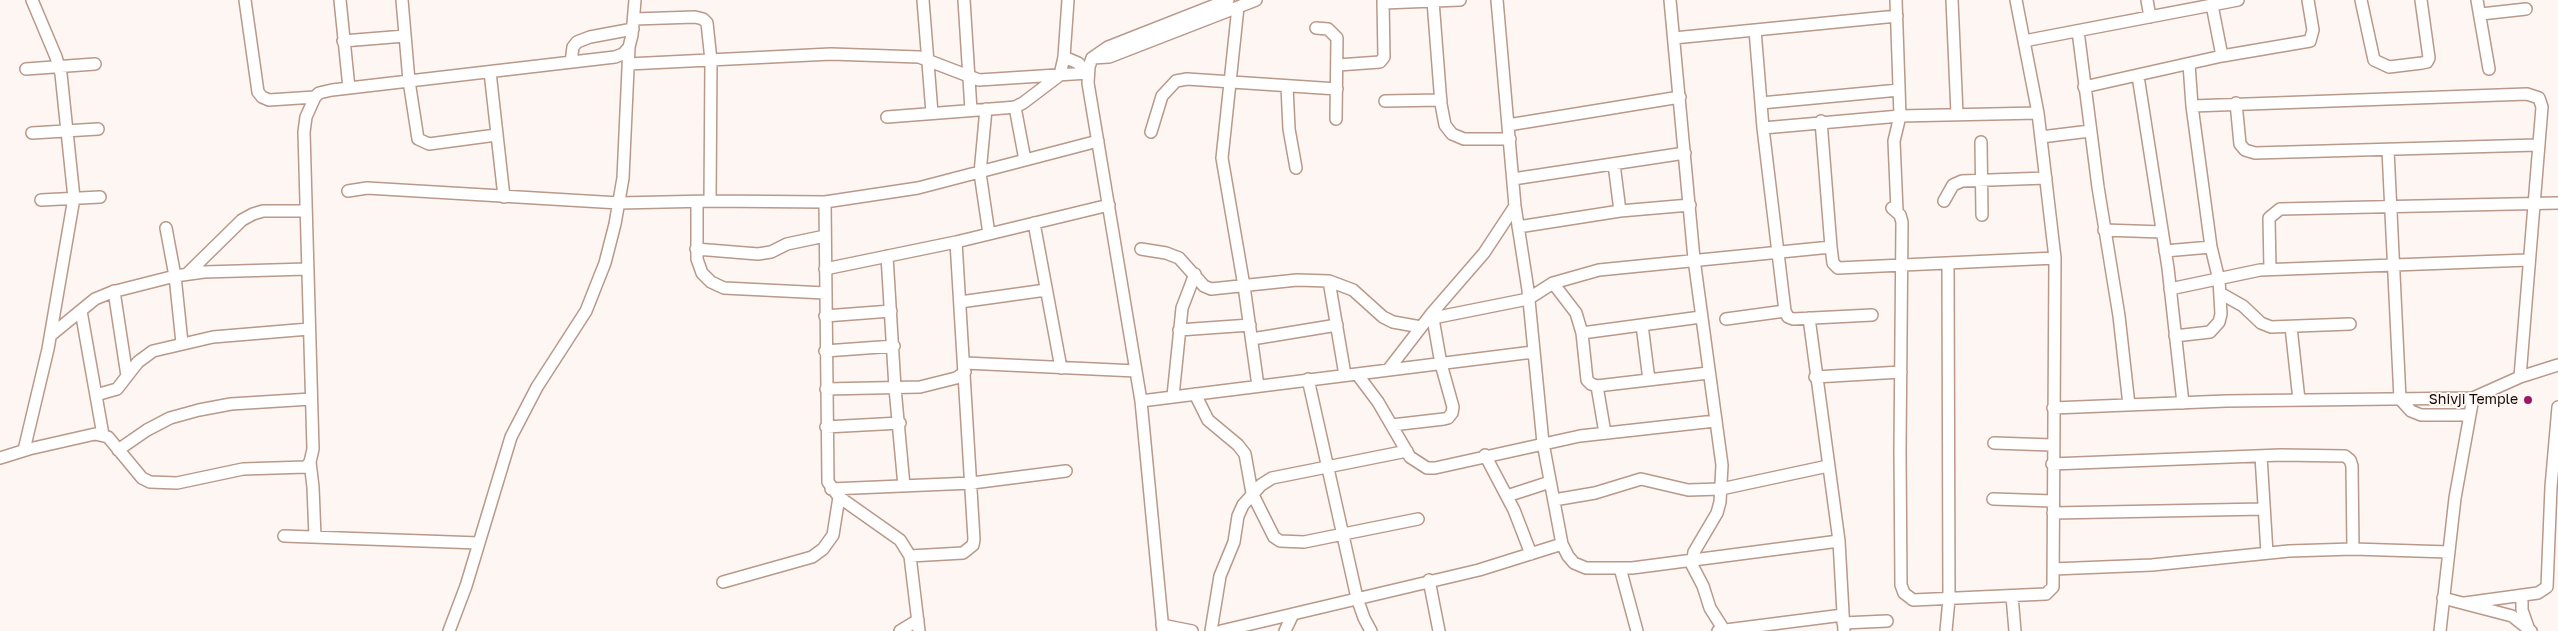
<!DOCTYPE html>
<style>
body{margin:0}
canvas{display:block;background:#fdf6f3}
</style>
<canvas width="2558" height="631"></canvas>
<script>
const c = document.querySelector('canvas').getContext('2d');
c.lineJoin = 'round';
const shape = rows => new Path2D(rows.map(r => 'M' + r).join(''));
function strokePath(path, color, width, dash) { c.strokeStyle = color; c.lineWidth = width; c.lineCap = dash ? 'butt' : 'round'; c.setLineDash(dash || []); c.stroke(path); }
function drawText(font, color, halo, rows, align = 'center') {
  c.font = font + ' "Golos Text",sans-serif'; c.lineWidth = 4; c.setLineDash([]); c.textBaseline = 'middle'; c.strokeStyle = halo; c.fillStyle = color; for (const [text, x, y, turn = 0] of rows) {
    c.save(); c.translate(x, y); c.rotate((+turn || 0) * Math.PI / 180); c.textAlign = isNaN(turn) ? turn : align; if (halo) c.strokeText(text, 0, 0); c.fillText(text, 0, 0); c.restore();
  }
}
const minor = shape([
 [245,0,258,92,262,97,269,100,315,97],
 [340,0,349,88],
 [402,0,409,81,418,139,429,144,496,135],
 [923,0,932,113],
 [964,0,971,110],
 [1497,0,1515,206,1528,290,1543,443,1562,544,1568,556,1574,563,1586,568,1632,568,1839,541],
 [1670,0,1694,259,1722,465,1720,502,1717,513,1694,552,1692,565,1703,586,1710,608,1724,630],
 [1896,0,1900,116,1894,141,1897,211],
 [1952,0,1957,114],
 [2147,0,2150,17],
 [2361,0,2374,60,2389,67,2422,63,2427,62,2429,58,2421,0],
 [2477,0,2489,69],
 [1433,1,1441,104,1445,125,1452,134,1464,139,1510,139],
 [1383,3,1460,0],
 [2212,5,2222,56],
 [1238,7,1222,158,1244,286,1258,386],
 [2481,14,2526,9],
 [634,19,695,17,703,19,707,23,711,60,710,201],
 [1316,28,1328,29,1337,38,1336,119],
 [1755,30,1763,128,1785,311,1788,317,1793,319,1872,315],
 [2078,31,2098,187,2119,316,2129,405],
 [1674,38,1897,16],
 [343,41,405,36],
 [2024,41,2238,0],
 [1064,57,1078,63,1088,73],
 [1092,58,1109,57,1256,0],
 [571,62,573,47,577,42,590,37,633,29],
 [628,64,831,54,919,57,979,80,1088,73],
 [1338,65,1380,62,1384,57,1383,0],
 [26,69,95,64],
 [490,72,504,197],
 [2138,76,2168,268,2183,403],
 [1287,86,1289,129,1296,168],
 [2084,87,2222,56,2310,41,2313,30,2308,0],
 [1385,101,1441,100],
 [1761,103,1899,90],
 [2236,103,2240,144,2245,150,2255,153,2537,145],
 [2192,106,2527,94,2539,98,2542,107,2520,377],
 [1015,107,1025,160],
 [986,109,980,173,989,234],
 [887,117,1004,108,1015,107,1023,103,1060,75,1064,57,1068,0],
 [1821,121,1831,247,1833,263,1838,268,2055,258],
 [1508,125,1680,97],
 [1763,128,1900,116,2038,113],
 [1151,132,1162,96,1176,81,1187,79,1337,89],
 [32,133,98,129],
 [2041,137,2090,131],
 [1981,142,1982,215],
 [2388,150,2400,399,2411,411,2421,415,2468,415],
 [1614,164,1620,211],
 [1513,179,1685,153],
 [348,191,367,188,619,203,710,201,825,202,918,188,1098,141],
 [41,200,100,197],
 [1944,201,1953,185,1962,181,2046,178],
 [697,202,697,259,702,273,711,282,724,288,825,293],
 [825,202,828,482,839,497,900,540,910,556,919,631],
 [1892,208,1900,215,1902,222,1900,450,1901,585,1904,593,1913,600,2046,594,2053,587,2055,258,2038,113,2016,0],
 [1034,223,1061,368],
 [1518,227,1620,211,1690,205],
 [166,228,175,276,182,343],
 [2104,230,2162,232],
 [696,249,758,254,771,252,787,244,825,236],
 [1141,249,1166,253,1179,258,1204,286,1211,289,1297,280,1329,281,1353,290,1383,317,1393,322,1421,327],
 [2165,251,2211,247],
 [887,256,895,388,904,486],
 [825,269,956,242,1109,205],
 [2270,269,2269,218,2280,209,2558,203],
 [187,274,242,220,253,214,263,211,306,211],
 [1329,281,1345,375],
 [1553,283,1576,313,1582,333,1587,380,1591,384,1597,386,1708,373],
 [2170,289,2260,270,2528,260],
 [114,291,127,376],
 [2220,293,2243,306,2261,323,2271,327,2350,324],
 [960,302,1046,290],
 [81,311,103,435],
 [825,316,891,311],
 [1433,318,1528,299,1553,283,1599,270,1831,247],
 [1809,318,1839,541,1844,631],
 [1726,319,1785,311],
 [1642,325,1649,380],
 [2291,327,2299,400],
 [1179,330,1250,325],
 [1582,333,1701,317],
 [51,335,95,299,112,292,175,276,204,272,307,269],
 [2175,336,2210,332,2219,322,2221,314,2219,280,2211,247,2192,106,2189,64],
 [1252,339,1337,325],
 [825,351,894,346],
 [965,363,1136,371],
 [1388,370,1432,313,1484,253,1515,206],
 [1357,374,1378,402,1410,457,1427,468,1435,468,1580,436,1715,421],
 [1815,377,1901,372],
 [1308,379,1357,598,1364,618,1371,631],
 [1597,386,1605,433],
 [826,389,920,387,956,378,965,372],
 [1195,394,1208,420,1238,445,1245,454,1252,493,1274,537,1280,541,1304,542,1418,519],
 [96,395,117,389,138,362,153,351,213,337,309,329],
 [1173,396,1182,308,1195,274],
 [1141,401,1533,352],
 [2053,408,2226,401,2473,398],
 [1392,425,1444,419,1448,418,1452,413,1453,407,1441,364,1432,313],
 [826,427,900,423],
 [1994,443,2052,445],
 [24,450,48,349,74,198,61,74,56,57,32,0],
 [118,450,147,430,170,418,199,410,231,404,311,399],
 [1485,455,1514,510,1531,554],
 [2261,456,2267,553],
 [0,458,29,449,95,434,108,437,142,478,150,482,177,483,243,469,306,467,310,462,313,449,304,132,306,117,315,97,319,93,332,90,615,57,623,54,629,47,632,35,635,0],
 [310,462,313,487,315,537],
 [2052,464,2281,455,2345,456,2350,460,2352,466,2353,549],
 [831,489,972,483,1066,471],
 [1507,496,1550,482],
 [1993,499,2053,501],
 [1554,500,1595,493,1641,479,1688,490,1721,489,1828,466],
 [2053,513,2264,509],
 [284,536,479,543],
 [910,556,963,553,973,545,974,539,956,242],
 [1620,568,1637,631],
 [2053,569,2152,565,2289,551,2353,549,2449,552],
 [1429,580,1439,631],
 [723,582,812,557,823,549,833,535,839,497],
 [2522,595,2522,610,2528,627],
 [2012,596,2015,631],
 [2443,598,2512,616,2531,631],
 [2465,603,2538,593,2547,587,2551,487,2558,407],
 [1843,623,1887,621],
 [1162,625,1192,631],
 [449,631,466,586,511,437,537,387,586,311,605,263,615,224,623,178,629,47],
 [900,631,918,620],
 [1163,631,1141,401,1088,83,1089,67,1092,58,1108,47,1228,0],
 [1211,631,1220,576,1234,542,1238,516,1243,505,1261,485,1272,478,1407,451],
 [1221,631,1479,570,1562,544],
 [1285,631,1293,614],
 [1718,631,1843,615],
 [1946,631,1949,599,1948,264],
 [2440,631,2455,498,2473,398,2520,377,2558,365]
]);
strokePath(minor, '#b8998a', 14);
strokePath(minor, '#fff', 11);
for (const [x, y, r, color] of [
 [2528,400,5,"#9d1768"]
]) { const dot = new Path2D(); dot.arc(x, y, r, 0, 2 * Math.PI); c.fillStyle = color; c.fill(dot); strokePath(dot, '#fdf6f3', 2); }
drawText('14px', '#140905', '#fdf6f3', [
 ["Shivji Temple",2518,400]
], 'right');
</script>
